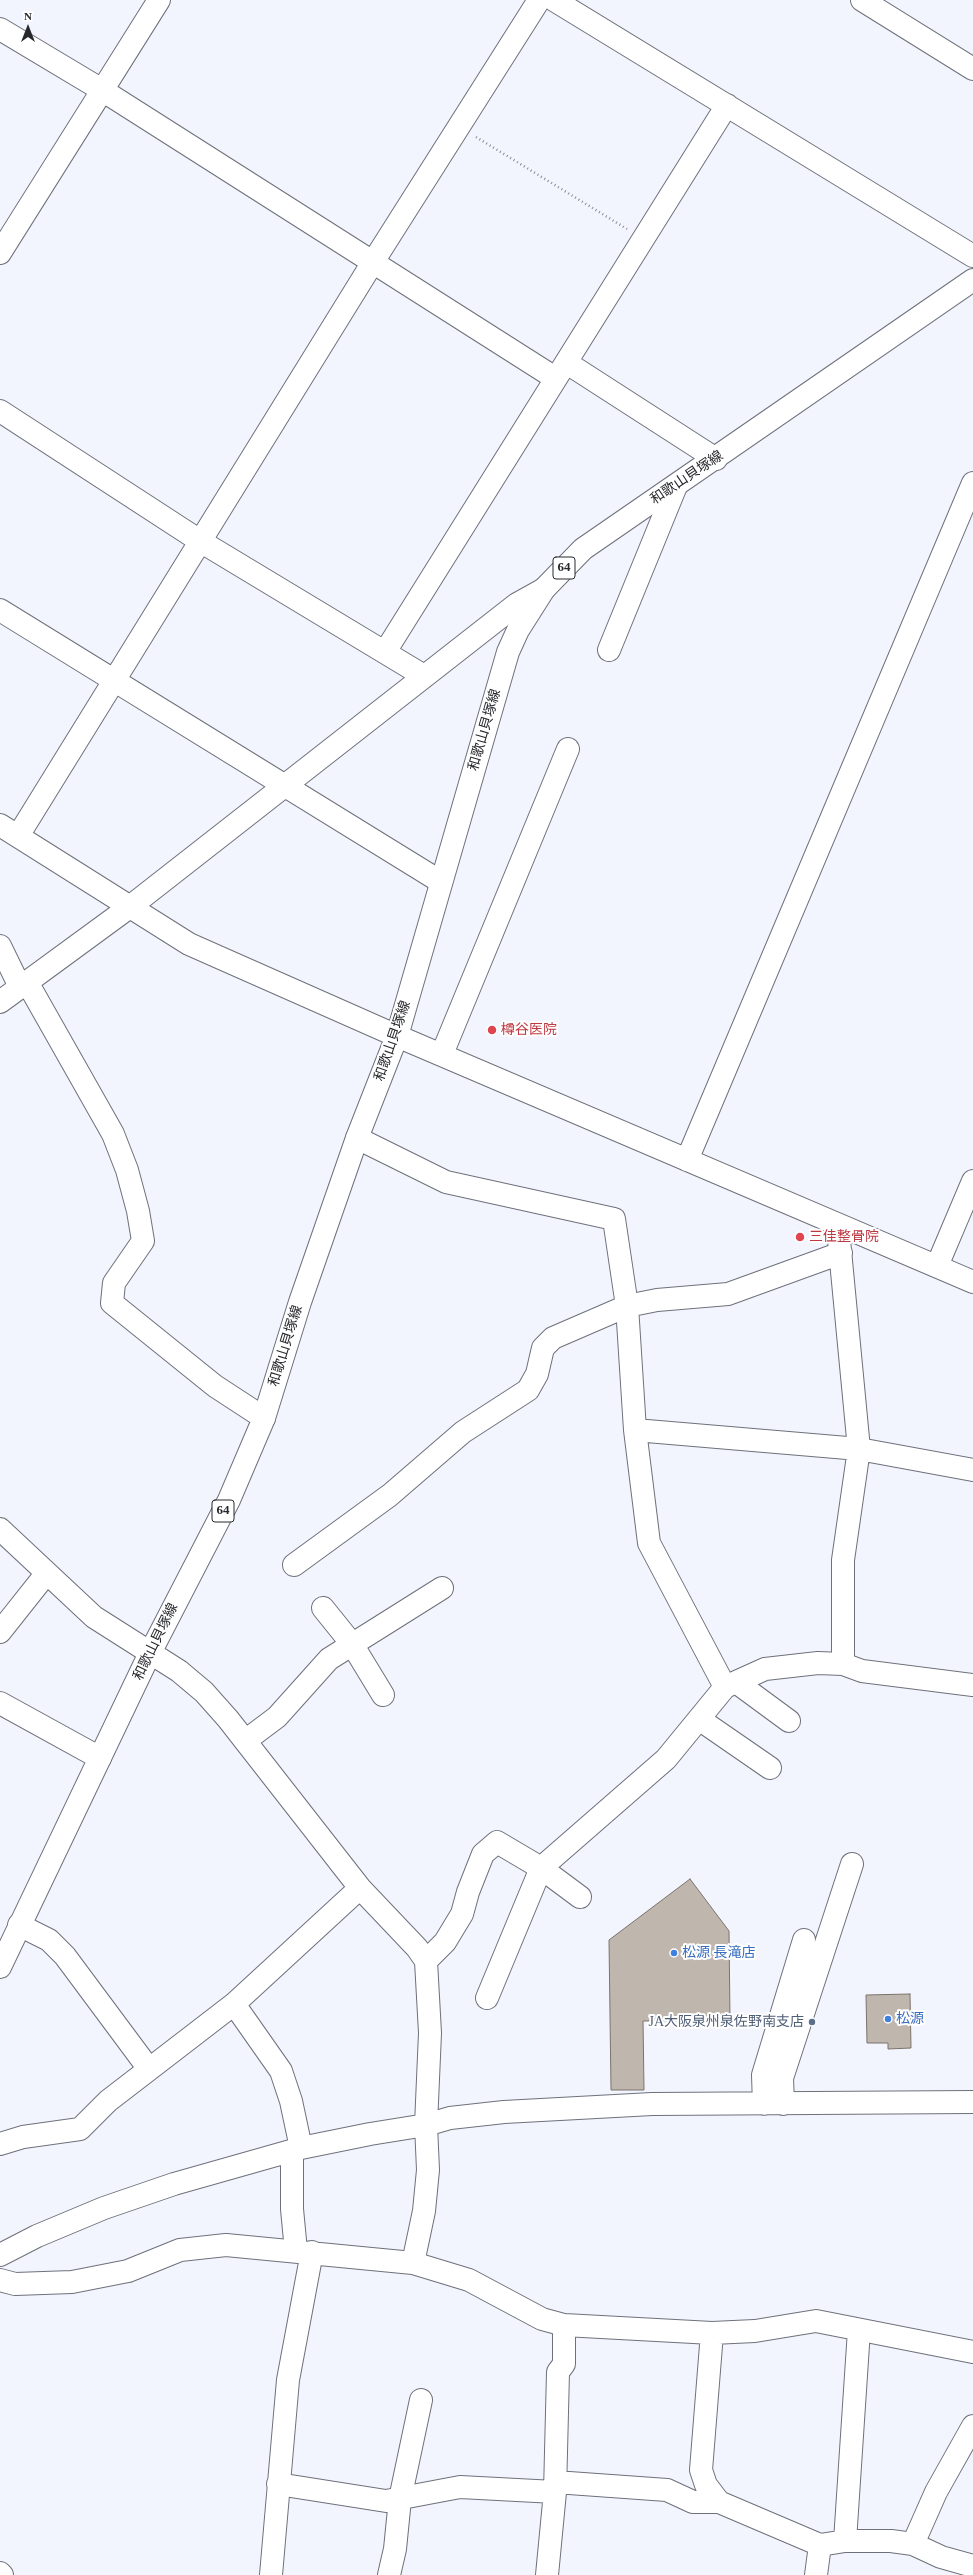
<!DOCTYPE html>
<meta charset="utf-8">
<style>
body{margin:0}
#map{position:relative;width:973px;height:2575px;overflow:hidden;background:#f2f5fe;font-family:"Times New Roman",serif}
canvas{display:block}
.north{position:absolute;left:8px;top:8px;width:40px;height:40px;-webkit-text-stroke:3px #fff;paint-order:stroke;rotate:0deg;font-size:11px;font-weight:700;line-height:16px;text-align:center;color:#27282c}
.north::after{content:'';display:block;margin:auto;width:14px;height:18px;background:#27282c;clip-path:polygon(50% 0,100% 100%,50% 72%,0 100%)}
</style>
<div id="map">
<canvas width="973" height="2575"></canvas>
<div class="north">N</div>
</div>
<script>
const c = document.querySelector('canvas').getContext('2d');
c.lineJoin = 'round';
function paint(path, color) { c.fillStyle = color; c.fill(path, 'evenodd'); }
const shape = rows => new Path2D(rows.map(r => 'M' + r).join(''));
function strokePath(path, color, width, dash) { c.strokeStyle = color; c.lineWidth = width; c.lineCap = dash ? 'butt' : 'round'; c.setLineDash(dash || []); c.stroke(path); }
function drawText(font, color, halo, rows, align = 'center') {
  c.font = font + ' "Times New Roman","Noto Sans JP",serif'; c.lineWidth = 4; c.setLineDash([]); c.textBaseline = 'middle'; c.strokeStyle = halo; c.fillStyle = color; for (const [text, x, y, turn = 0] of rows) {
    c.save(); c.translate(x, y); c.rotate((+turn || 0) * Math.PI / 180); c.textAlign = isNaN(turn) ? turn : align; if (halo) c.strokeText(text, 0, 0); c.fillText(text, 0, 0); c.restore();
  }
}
const building = shape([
 [690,1879,729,1931,730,2020,643,2021,644,2090,611,2090,609,1940,690,1879],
 [910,1994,911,2048,888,2049,888,2043,867,2043,866,1995,910,1994]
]);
paint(building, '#bfb6ad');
strokePath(building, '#7b726b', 1);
const minor = shape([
 [554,0,973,256],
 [862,0,973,69],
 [0,29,102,90,555,378],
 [0,253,159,0],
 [567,363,716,459],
 [0,411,200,541,424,676],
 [0,610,441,882],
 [609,650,676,486],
 [385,652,727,105],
 [0,825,189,944,397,1036,973,1282],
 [18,836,373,262,539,0],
 [0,946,20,987],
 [27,982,113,1134,127,1170,138,1211,143,1241,114,1283,112,1303,215,1386,264,1418],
 [0,1002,131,906,517,604,544,589],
 [442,1054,568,749],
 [357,1138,446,1182,614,1219,627,1306,635,1430,649,1543,725,1687],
 [687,1160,973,483],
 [839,1240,859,1449,843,1560,843,1664],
 [937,1266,973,1181],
 [635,1430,859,1449,973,1470],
 [0,1529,94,1617,179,1671,204,1692,228,1719,360,1888,417,1948,426,1961,430,2033,426,2125,428,2170,424,2211,413,2263],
 [294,1565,390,1495,463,1432,528,1390,537,1374,543,1348,553,1338,627,1306,657,1300,728,1294,841,1253],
 [323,1608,352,1644,383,1695],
 [0,1632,46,1574],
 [736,1682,789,1721],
 [0,1703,100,1758],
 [699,1719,770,1768],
 [245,1741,277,1717,329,1659,442,1588],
 [19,1925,49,1940,65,1956,149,2069],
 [426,1961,445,1942,462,1914,468,1892,483,1854,497,1842,541,1868,666,1759,725,1687,765,1669,818,1663,843,1664,862,1671,973,1685],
 [487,1998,541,1868,580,1897],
 [234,2004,281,2071,291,2101,301,2148],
 [764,2104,763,2075,804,1940],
 [783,2104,782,2078,852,1864],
 [0,2144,23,2137,80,2129,108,2101,234,2004,360,1888],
 [292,2151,292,2209,296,2251],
 [0,2255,37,2236,104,2208,174,2184,301,2148,370,2134,426,2125,450,2118,504,2112,652,2104,973,2102],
 [0,2280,15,2284,72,2282,128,2271,180,2250,226,2245,413,2263,469,2280,542,2319,564,2325,712,2333,755,2331,816,2321,973,2352],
 [712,2333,701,2470,706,2485,719,2502,820,2545],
 [555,2482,667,2490,693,2502,719,2502],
 [278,2484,386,2501,460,2487,555,2492],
 [845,2541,859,2330],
 [913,2544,941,2557,973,2566],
 [271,2575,288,2380,312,2252],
 [389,2575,395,2549,400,2499,421,2400],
 [547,2575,555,2492,558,2372,564,2364,564,2325],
 [816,2575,820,2545,845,2541,891,2541,913,2544,936,2492,973,2426]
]);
const major = shape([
 [0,1967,150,1653,229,1500,264,1418,300,1302,357,1138,397,1036,508,652,518,630,544,589,583,549,973,280],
 [0,2573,2,2575]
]);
strokePath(minor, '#6e717b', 24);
strokePath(major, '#6e717b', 24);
strokePath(shape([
 [476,137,627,229]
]), '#8a8c93', 2.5, [1, 3]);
strokePath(minor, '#fff', 22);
strokePath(major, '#fff', 22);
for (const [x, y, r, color] of [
 [492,1030,5,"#e0444e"],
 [800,1237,5,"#e0444e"],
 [674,1953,4,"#3f7fe0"],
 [888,2019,4,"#3f7fe0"],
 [812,2022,4,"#5c6f8a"]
]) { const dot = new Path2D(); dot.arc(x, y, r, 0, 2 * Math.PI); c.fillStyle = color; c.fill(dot); strokePath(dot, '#fff', 1.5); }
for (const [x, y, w] of [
 [564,568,22],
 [223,1511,22]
]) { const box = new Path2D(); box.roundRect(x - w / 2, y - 11, w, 22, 3); c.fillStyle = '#fff'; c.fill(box); strokePath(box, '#27282c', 1); }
drawText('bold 13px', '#27282c', null, [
 ["64",564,568],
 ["64",223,1511]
]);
drawText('14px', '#27282c', '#fff', [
 ["和歌山貝塚線",687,478,-34],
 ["和歌山貝塚線",485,730,-74],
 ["和歌山貝塚線",393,1041,-71],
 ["和歌山貝塚線",286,1346,-73],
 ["和歌山貝塚線",156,1642,-64]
]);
drawText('14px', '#be3a42', '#fff', [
 ["樽谷医院",501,1030],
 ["三佳整骨院",809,1237]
], 'left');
drawText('14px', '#366cbe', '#fff', [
 ["松源 長滝店",682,1953],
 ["松源",896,2019]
], 'left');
drawText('14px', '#4e5e75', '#fff', [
 ["JA大阪泉州泉佐野南支店",804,2022]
], 'right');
</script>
